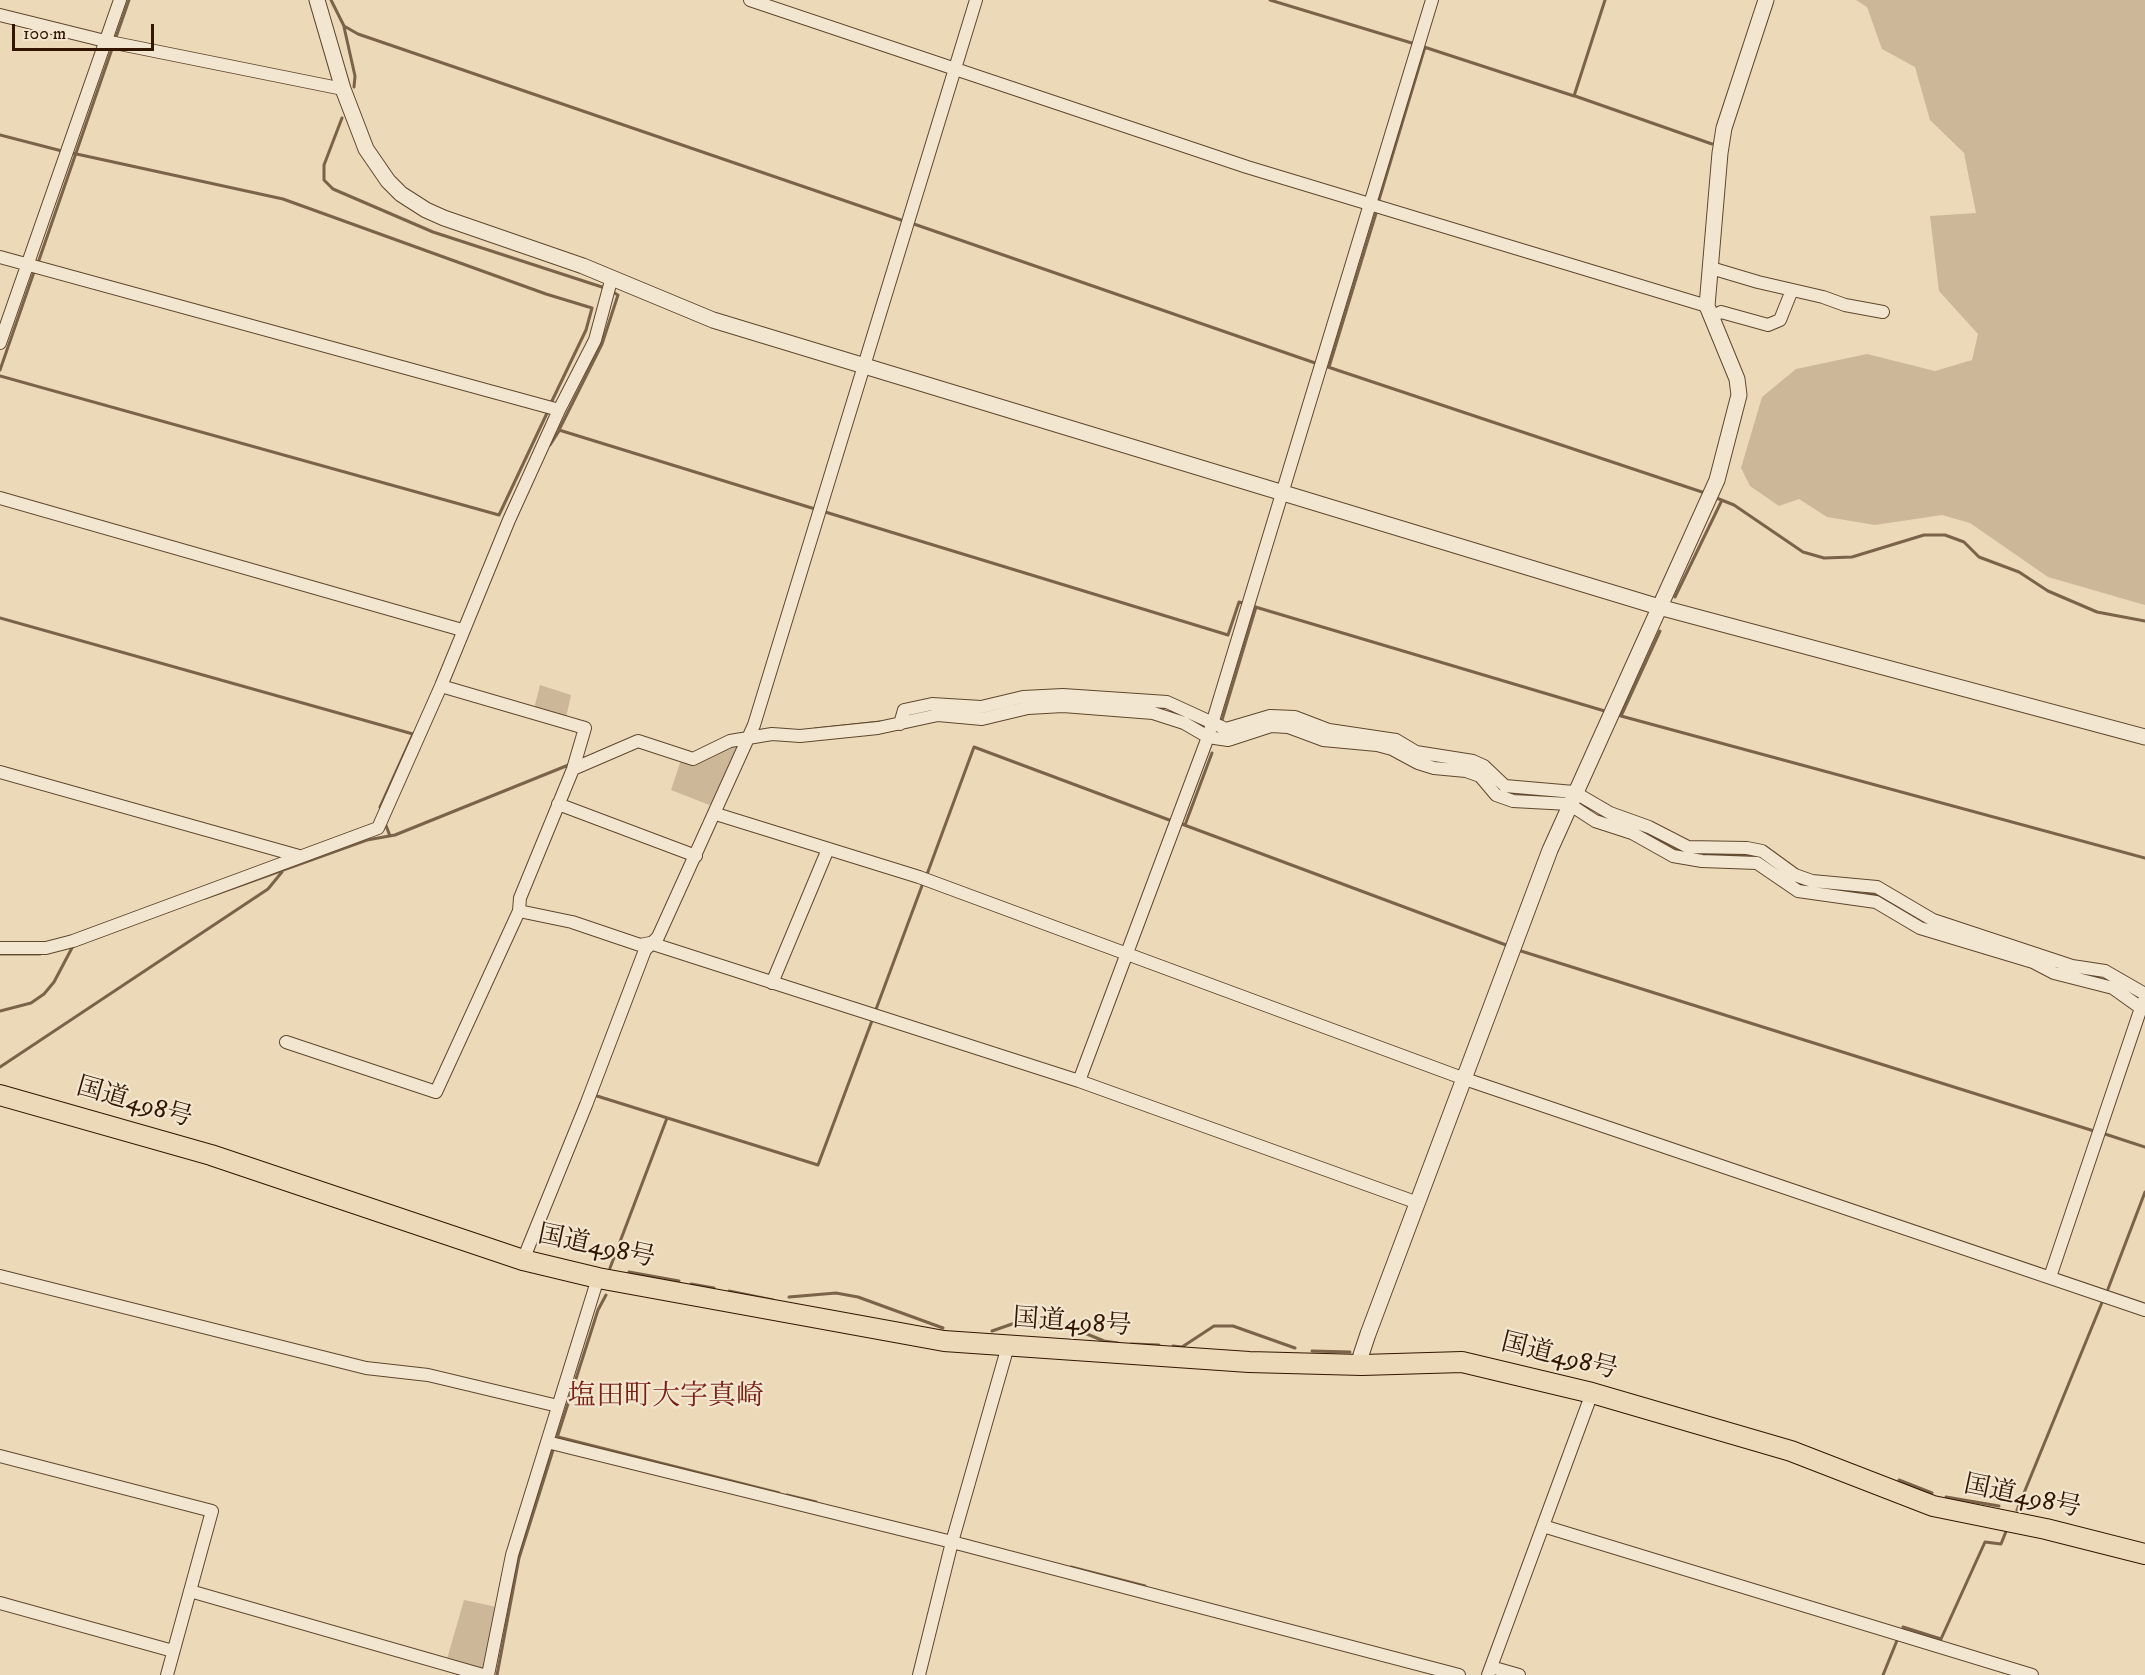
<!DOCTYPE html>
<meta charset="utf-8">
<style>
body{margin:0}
#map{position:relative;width:2145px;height:1675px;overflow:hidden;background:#ebd9b7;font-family:"IM FELL DW Pica",serif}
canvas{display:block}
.scale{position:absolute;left:12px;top:24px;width:142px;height:27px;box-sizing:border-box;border:3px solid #321600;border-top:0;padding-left:8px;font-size:18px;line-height:21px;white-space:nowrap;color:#321600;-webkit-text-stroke:4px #f2e6d0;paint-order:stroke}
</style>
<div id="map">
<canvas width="2145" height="1675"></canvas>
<div class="scale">100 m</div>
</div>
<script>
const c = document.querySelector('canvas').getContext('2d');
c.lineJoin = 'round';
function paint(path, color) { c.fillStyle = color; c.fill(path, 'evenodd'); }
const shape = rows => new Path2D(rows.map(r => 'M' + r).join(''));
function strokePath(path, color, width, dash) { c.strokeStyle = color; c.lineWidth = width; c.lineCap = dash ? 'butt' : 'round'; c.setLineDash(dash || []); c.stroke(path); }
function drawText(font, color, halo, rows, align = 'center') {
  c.font = font + ' "IM FELL DW Pica","Noto Serif JP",serif'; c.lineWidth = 4.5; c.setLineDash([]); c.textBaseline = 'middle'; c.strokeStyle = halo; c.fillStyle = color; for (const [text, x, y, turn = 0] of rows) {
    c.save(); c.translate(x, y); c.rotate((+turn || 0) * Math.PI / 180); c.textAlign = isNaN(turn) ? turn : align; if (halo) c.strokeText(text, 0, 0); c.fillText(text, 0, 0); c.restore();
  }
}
paint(shape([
 [1856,0,2145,0,2145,605,2048,577,1970,523,1942,515,1875,525,1827,517,1799,499,1779,506,1750,486,1741,468,1762,397,1796,369,1867,354,1935,371,1972,360,1978,334,1939,291,1930,216,1976,213,1964,153,1930,120,1915,67,1882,49,1867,7],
 [540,685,571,695,566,718,534,709],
 [733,745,740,747,712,806,671,790,681,760],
 [464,1600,497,1607,484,1670,447,1659]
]), '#ccb898');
strokePath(shape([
 [331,0,344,26,358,34,904,221],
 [1270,0,1415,44],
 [344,27,355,76,354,87],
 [115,40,129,0],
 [1421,46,1574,96,1605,0],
 [1575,96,1712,144],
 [342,118,324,165,324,180,333,189,433,232,605,288],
 [0,135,62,151],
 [72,153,283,199,546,294,592,308,586,330,550,405],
 [1378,203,1425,47],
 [911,223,1318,364],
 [39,260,113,46],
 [611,291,618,295,602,344,559,430,815,509],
 [1325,366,1705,493],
 [1329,367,1377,210],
 [0,370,34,272],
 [0,376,499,515,548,411],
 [550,445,559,431],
 [1714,497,1734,505,1803,552,1824,558,1852,557,1924,535,1945,535,1964,542,1979,557,2019,572,2048,591,2097,612,2145,621],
 [822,511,1228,635,1239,602,1246,604],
 [1675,597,1722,500],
 [1252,606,1608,712],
 [0,618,413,734,380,807],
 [1617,715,1621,716,1660,631],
 [1621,716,2145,858],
 [1222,720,1256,607],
 [815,729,880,722],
 [1535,796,1549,796],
 [1604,817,1618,822],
 [385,823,390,836],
 [1179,823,1506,945],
 [1185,825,1212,753],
 [1638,829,1676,850,1686,852],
 [1695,854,1749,855,1763,858],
 [926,877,974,747,1172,821],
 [1794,882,1808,886],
 [1865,892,1885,898],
 [205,898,367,840,395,835,571,764],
 [1895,904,1920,921],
 [1521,951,2094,1131],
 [0,954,40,954],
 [0,1011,31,1003,44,994,54,982,73,946],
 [875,1012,923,883],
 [0,1067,268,889,282,872],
 [597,1096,818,1165,873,1018],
 [2105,1134,2145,1147],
 [610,1268,667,1118],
 [629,1272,679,1281],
 [691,1284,714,1288],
 [2108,1289,2145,1192],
 [729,1291,773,1300],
 [789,1297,836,1293,858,1297,943,1328],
 [992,1331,1015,1323,1037,1323],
 [1082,1332,1104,1341,1118,1343],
 [1131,1344,1159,1345],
 [1173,1346,1182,1347,1214,1326,1233,1326,1295,1348],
 [1312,1351,1350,1352],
 [558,1437,779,1493],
 [556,1441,598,1310,606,1295],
 [1899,1480,1932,1493],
 [787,1495,816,1502],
 [1946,1497,1999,1506],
 [2017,1510,2103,1300],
 [1071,1567,1145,1586],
 [1903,1627,1941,1639,1985,1542,2001,1544,2007,1529],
 [497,1675,519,1558,554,1447],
 [1883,1675,1898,1638]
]), '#7b6349', 3);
const minor = shape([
 [750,0,1247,167,1707,306],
 [0,15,105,41,343,89],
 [0,257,559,410],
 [1711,268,1758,282,1823,297,1845,305,1883,312],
 [1711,317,1721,312,1768,325,1780,320,1792,290],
 [0,343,120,0],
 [0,498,462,630],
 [900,724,904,710,932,704,981,707,1023,697,1063,695,1167,702,1226,729,1270,716,1295,717,1329,730,1396,740,1416,752,1473,761,1484,766,1505,786,1574,792,1610,813,1649,827,1688,847,1747,848,1762,851,1795,875,1812,881,1877,887,1933,920,2072,966,2105,971,2145,994],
 [573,769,638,741,693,759,730,741,772,734,800,736,878,728,938,715,982,719,1028,708,1063,706,1153,713,1184,723,1208,737,1228,740,1271,726,1288,727,1323,740,1377,745,1392,749,1418,763,1434,768,1466,771,1480,776,1496,795,1513,801,1569,804,1595,821,1632,833,1673,856,1702,861,1757,863,1798,891,1876,902,1920,928,2033,962,2054,973,2113,988,2141,1008],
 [0,772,299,856],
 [558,804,696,856],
 [716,814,919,877,1465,1079,2145,1310],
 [519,911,572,922,640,945,650,943,1079,1081,1418,1203],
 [0,948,46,948,73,941,378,828,441,686,509,520,559,410,595,340,612,277],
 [772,983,828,849],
 [286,1042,436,1092,519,911,520,898,573,769,585,728,441,686],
 [1079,1081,1208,737,1432,0],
 [523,1260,586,1105,645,950,658,937,754,725,976,0],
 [0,1276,366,1368,428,1375,558,1406],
 [2050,1277,2143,1002],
 [547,1442,952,1542,1459,1675],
 [0,1456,212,1511,167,1675],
 [1543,1526,2032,1675],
 [190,1591,483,1675],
 [0,1603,173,1651],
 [1491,1667,1519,1675],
 [488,1675,512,1555,598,1278],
 [919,1675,952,1542,1008,1346],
 [1488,1675,1592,1393]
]);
const tertiary = shape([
 [317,0,343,89,366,149,388,181,401,194,426,210,444,218,583,266,713,320,1659,607,2145,737],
 [1362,1365,1361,1355,1368,1334,1550,850,1717,480,1739,395,1737,379,1707,306,1720,153,1724,128,1766,0]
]);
const trunk = shape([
 [0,1095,211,1155,523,1260,598,1278,944,1341,1249,1362,1362,1365,1462,1362,1592,1393,1791,1451,1933,1506,2046,1529,2145,1554]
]);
strokePath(minor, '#60472e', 14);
strokePath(tertiary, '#60472e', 17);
strokePath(trunk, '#321600', 22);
strokePath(minor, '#f2e6d0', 12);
strokePath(tertiary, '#f2e6d0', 15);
strokePath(trunk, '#ebd9b7', 20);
drawText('26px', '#321600', '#f2e6d0', [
 ["国道498号",134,1104,16],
 ["国道498号",596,1248,12],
 ["国道498号",1072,1324,4],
 ["国道498号",1559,1358,14],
 ["国道498号",2022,1498,12]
]);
drawText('28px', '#7a1f14', '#f2e6d0', [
 ["塩田町大字真崎",666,1398]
]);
</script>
